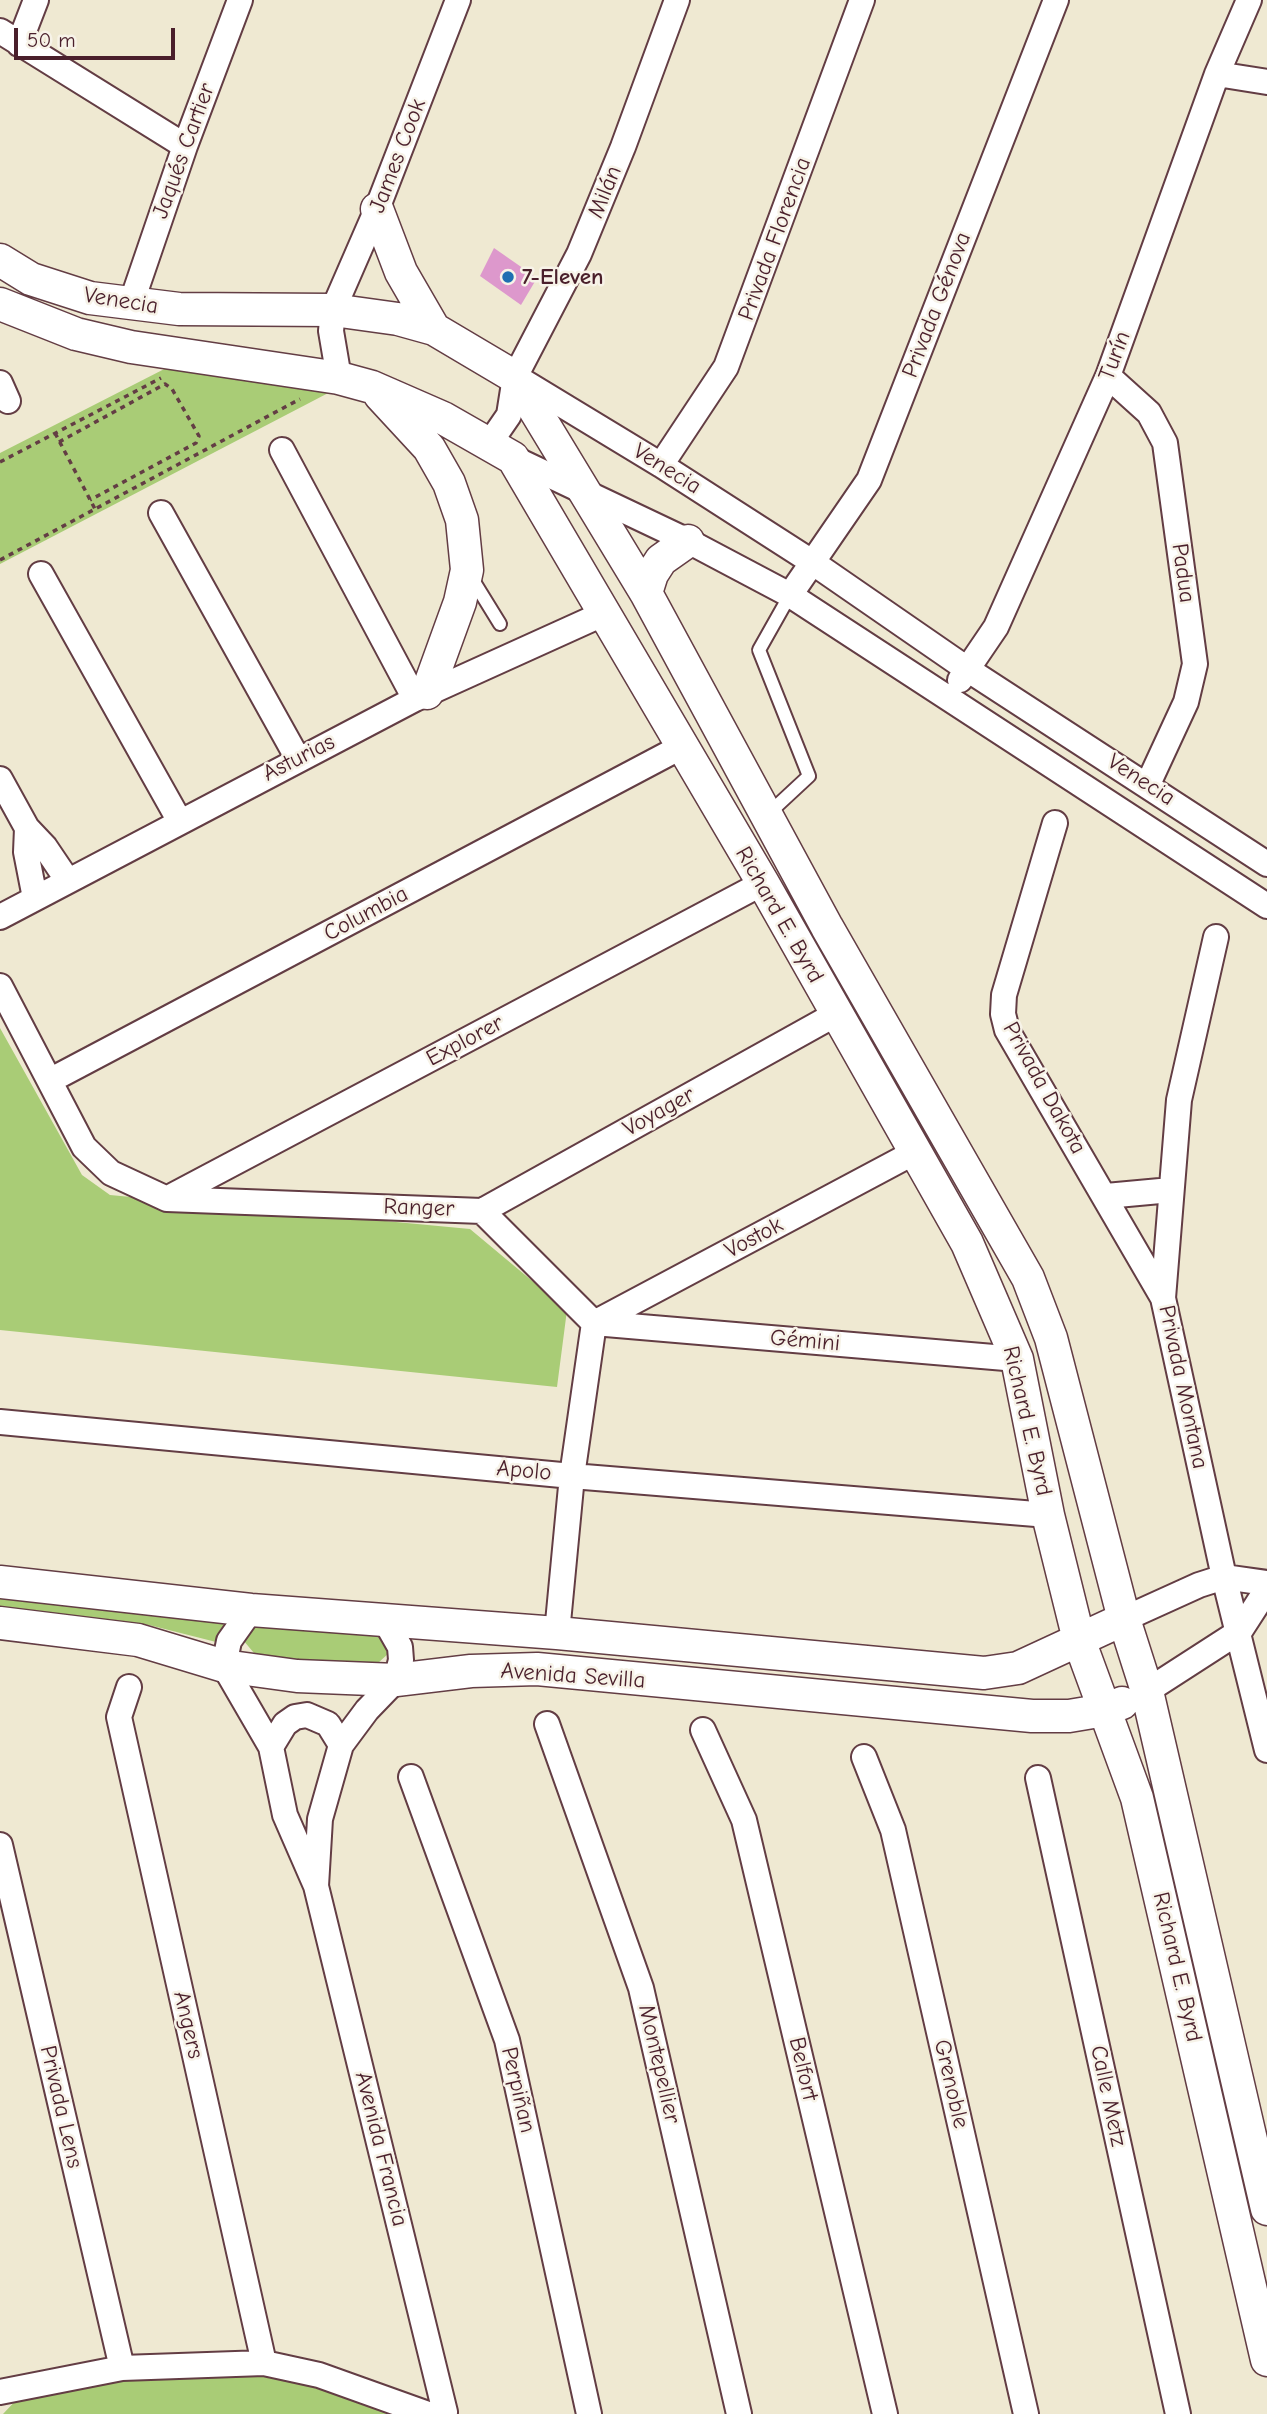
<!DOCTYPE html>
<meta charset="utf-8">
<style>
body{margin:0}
#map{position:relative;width:1267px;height:2414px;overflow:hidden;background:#efe9d2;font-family:"Comic Neue",sans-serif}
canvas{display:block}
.scale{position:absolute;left:14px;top:28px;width:161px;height:32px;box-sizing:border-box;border:4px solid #4a1f2b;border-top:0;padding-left:9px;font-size:21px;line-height:24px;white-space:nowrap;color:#4a1f2b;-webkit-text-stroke:5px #f7f3e8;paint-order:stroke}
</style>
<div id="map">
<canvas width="1267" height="2414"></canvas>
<div class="scale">50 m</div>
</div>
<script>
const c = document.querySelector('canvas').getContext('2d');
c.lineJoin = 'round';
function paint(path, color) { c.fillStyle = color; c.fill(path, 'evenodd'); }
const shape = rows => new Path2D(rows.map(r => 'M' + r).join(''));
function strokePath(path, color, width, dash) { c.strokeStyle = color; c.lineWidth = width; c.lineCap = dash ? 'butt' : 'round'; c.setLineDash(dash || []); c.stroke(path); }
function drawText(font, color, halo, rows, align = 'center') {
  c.font = font + ' "Comic Neue",sans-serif'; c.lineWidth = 5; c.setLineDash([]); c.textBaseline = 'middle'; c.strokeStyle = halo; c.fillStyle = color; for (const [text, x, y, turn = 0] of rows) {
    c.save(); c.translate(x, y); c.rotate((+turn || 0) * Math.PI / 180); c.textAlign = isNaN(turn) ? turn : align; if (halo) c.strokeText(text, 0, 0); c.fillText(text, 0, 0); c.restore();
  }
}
paint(shape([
 [178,362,334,390,0,564,0,453],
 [0,1028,82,1175,110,1195,470,1229,567,1310,557,1387,0,1330],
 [0,1593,225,1616,220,1643,149,1625,0,1607],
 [254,1626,383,1631,389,1653,378,1663,290,1661,262,1657,254,1653,243,1640],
 [186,2371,277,2375,389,2410,389,2414,3,2414,20,2396]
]), '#a9cc76');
paint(shape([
 [494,248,537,278,521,305,480,276]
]), '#dd98cc');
const service = shape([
 [471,577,500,624],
 [767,815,809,776,759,650,790,595]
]);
const minor = shape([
 [0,31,185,146],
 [19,44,36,0],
 [1217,74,1267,82],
 [131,304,185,146,240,0],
 [1108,376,1149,413,1165,443,1195,664,1186,702,1148,784],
 [516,377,661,465,812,562,967,669,1267,864],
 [339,378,331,331,333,310,377,209,458,0],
 [0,383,8,401],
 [489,444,509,415,515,377,579,254,623,147,677,0],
 [282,450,415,699],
 [513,458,688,541,790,595,1267,906],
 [661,465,726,367,862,0],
 [161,513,298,759],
 [41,574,179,820],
 [790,595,869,480,1056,0],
 [960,680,996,627,1108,376,1217,74,1249,0],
 [0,779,27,828,45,847,68,881],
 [1055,823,1004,995,1003,1014,1007,1030,1163,1298],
 [27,828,26,852,35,898],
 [0,917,415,699,605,613],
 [1216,937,1179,1100,1163,1298,1224,1577,1267,1750],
 [0,986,84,1147,111,1173,167,1199,482,1211,594,1323],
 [51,1080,681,747],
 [1106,1196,1171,1190],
 [168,1198,763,883],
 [482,1211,836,1014],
 [594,1323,1017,1359],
 [594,1323,915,1152],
 [0,1422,572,1476,1048,1515],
 [251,1610,229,1641,224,1666,271,1747,285,1815,316,1886,445,2412],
 [1124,1619,1199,1585,1224,1577,1267,1583],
 [557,1633,572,1476,594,1323],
 [129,1687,119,1717,264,2363],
 [1147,1691,1240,1631,1267,1589],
 [547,1724,641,1988,739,2414],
 [703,1730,744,1820,885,2414],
 [271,1747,285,1724,295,1717,307,1715,328,1724,341,1745],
 [864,1757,893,1830,1026,2414],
 [411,1777,507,2040,589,2414],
 [1038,1778,1178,2414],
 [0,1845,122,2368],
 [316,1886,320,1819,341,1745,367,1710,396,1680,401,1660,400,1647,384,1619],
 [0,2392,122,2368,264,2363,319,2375,428,2414]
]);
const tertiary = shape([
 [377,209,401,272,434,329],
 [0,260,31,279,90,298,179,309,333,310,398,319,434,329,515,377,646,593,827,927,1028,1278,1051,1338,1124,1619,1147,1691,1267,2209],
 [0,304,76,334,131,347,339,378,372,387,443,418,513,458,763,883,967,1243,1017,1359,1048,1515,1079,1640,1137,1798,1267,2360],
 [380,395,429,448,449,483,462,520,467,570,460,602,427,693],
 [646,593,652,574,661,560,688,541],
 [0,1582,251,1610,557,1633,984,1673,1018,1668,1124,1619],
 [0,1623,138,1640,224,1666,297,1676,396,1680,471,1671,537,1669,1032,1716,1069,1716,1105,1710,1122,1703]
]);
strokePath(service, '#633d44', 16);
strokePath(minor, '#633d44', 28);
strokePath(tertiary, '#633d44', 35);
strokePath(shape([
 [55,433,95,509],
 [59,442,165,384,172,389,199,436,196,443,90,500],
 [0,462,161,378],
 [0,560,300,399]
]), '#633d44', 3.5, [5, 5]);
strokePath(service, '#fff', 12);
strokePath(minor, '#fff', 24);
strokePath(tertiary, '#fff', 32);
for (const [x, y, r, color] of [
 [508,277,7,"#1f6fb2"]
]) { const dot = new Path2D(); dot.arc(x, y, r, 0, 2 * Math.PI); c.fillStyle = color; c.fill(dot); strokePath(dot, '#f7f3e8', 2.5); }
drawText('23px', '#4a1f2b', '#f7f3e8', [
 ["Jaqués Cartier",184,151,-70],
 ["James Cook",398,156,-69],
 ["Milán",605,192,-68],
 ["Privada Florencia",775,239,-70],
 ["Venecia",121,301,9],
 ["Privada Génova",937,305,-69],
 ["Turín",1115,356,-69],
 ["Venecia",667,469,32],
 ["Padua",1183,573,82],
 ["Asturias",299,758,-27],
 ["Venecia",1141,780,33],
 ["Columbia",366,914,-28],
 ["Richard E. Byrd",779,915,60],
 ["Explorer",465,1041,-28],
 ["Privada Dakota",1044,1088,61],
 ["Voyager",659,1112,-29],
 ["Ranger",419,1208,2],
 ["Vostok",754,1238,-28],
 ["Gémini",805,1341,5],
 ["Privada Montana",1183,1387,78],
 ["Richard E. Byrd",1027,1421,77],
 ["Apolo",524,1471,5],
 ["Avenida Sevilla",573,1676,4],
 ["Richard E. Byrd",1177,1967,77],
 ["Angers",188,2025,77],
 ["Montepellier",659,2064,77],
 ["Belfort",803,2069,77],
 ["Grenoble",951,2084,77],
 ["Perpiñan",518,2090,77],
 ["Calle Metz",1108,2096,78],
 ["Privada Lens",61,2107,77],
 ["Avenida Francia",381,2149,76]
]);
drawText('bold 23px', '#4a1f2b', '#f7f3e8', [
 ["7-Eleven",522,277]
], 'left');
</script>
